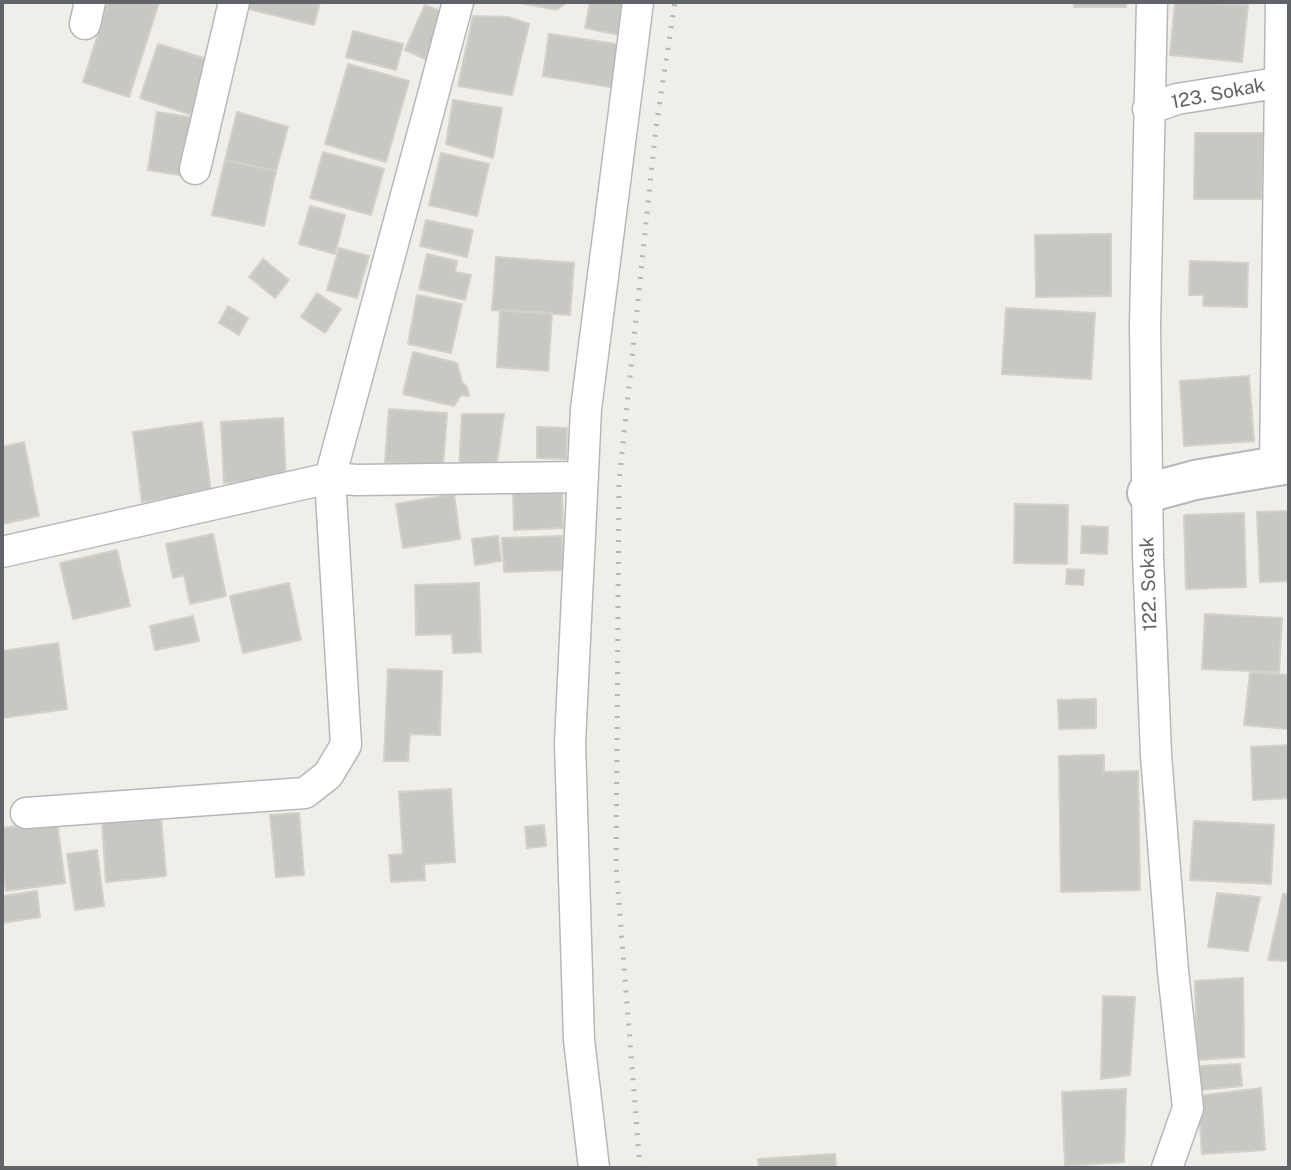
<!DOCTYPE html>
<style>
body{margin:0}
#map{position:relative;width:1291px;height:1170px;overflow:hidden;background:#f0eee9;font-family:"Public Sans",sans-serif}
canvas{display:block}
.frame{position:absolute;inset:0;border:4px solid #606367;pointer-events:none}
</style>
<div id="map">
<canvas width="1291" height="1170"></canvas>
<div class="frame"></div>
</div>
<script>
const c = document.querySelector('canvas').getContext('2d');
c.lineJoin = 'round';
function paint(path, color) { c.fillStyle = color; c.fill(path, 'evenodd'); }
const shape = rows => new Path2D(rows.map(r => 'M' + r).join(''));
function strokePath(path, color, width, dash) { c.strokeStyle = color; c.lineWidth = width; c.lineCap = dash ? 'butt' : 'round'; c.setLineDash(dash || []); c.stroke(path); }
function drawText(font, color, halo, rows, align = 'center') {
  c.font = font + ' "Public Sans",sans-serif'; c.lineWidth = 6; c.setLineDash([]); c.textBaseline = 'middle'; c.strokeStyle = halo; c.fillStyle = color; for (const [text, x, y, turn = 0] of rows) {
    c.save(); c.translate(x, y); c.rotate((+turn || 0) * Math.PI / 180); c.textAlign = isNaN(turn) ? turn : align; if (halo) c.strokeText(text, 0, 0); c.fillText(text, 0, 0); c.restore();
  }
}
const building = shape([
 [108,2,159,2,129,97,83,82,108,2],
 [247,2,320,2,314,25,245,8,247,2],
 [516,2,568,2,556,10,516,2],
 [590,2,630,2,624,36,585,28,590,2],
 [1074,2,1126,2,1126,7,1074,7,1074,2],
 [1175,2,1248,5,1242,62,1170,55,1175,2],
 [425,5,445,13,425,59,405,50,425,5],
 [473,16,508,17,529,24,512,95,458,86,473,16],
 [353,31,403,44,396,70,346,57,353,31],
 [549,34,623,45,616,88,543,76,549,34],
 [158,44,210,60,192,115,140,98,158,44],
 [348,64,409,81,386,162,325,144,348,64],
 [453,100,502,108,493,158,446,144,453,100],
 [157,112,196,118,185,176,148,170,157,112],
 [237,112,288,127,276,171,225,160,237,112],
 [1195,133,1263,133,1262,199,1194,199,1195,133],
 [323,152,384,169,371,215,310,198,323,152],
 [441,153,489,164,477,216,429,205,441,153],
 [225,160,276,171,264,226,212,215,225,160],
 [310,206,345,215,335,254,299,244,310,206],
 [426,220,473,230,467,257,420,246,426,220],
 [1111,234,1111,296,1036,297,1035,235,1111,234],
 [339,248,369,256,357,298,327,290,339,248],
 [427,254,457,261,455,272,471,275,465,300,419,289,427,254],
 [496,257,574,263,570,315,492,310,496,257],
 [263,259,289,280,275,298,249,277,263,259],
 [1190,261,1248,263,1247,307,1203,306,1204,295,1189,295,1190,261],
 [317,293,341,309,325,333,301,317,317,293],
 [417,295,462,304,451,353,408,344,417,295],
 [228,306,248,318,239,335,219,323,228,306],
 [1006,308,1095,313,1091,379,1002,374,1006,308],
 [500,310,552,313,548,371,497,367,500,310],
 [413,352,457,363,462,382,467,387,469,396,461,395,454,406,403,394,413,352],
 [1249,376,1254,441,1184,446,1180,381,1249,376],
 [389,409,447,413,443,466,385,462,389,409],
 [462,414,504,414,496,468,459,468,462,414],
 [283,418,286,480,224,483,221,422,283,418],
 [202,422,211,493,142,502,133,432,202,422],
 [537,427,567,428,566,459,537,458,537,427],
 [24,442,39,516,2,524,2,447,24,442],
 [562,486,563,528,514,530,513,489,562,486],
 [454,494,460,539,403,548,396,504,454,494],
 [1015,504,1068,505,1067,564,1014,563,1015,504],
 [1289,511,1289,581,1260,582,1257,512,1289,511],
 [1244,513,1246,587,1186,589,1184,515,1244,513],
 [1082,526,1108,527,1107,554,1081,553,1082,526],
 [213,534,226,596,190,604,184,575,173,578,166,544,213,534],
 [498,536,501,561,475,565,472,539,498,536],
 [562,536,563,570,504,572,502,538,562,536],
 [117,550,130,606,73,619,60,563,117,550],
 [1067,569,1084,570,1083,585,1066,584,1067,569],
 [289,583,301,640,243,653,230,596,289,583],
 [479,583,481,652,453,653,452,634,416,635,415,585,479,583],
 [1205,614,1282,618,1279,672,1202,669,1205,614],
 [193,616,199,641,155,650,150,626,193,616],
 [58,643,67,709,2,718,2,651,58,643],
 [388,669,442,671,440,735,410,734,408,761,384,761,388,669],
 [1250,672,1289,675,1289,729,1244,725,1250,672],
 [1096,699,1096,728,1059,729,1058,700,1096,699],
 [1289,745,1289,798,1253,800,1251,747,1289,745],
 [1104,755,1104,772,1138,771,1140,890,1061,892,1059,756,1104,755],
 [451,789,455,862,424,864,425,880,391,882,389,855,403,854,399,792,451,789],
 [299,813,304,875,276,877,270,815,299,813],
 [161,817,166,876,106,882,102,822,161,817],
 [57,821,65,883,6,891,2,862,2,828,57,821],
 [1194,821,1274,825,1271,884,1190,880,1194,821],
 [544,825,546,846,527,848,525,827,544,825],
 [97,850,104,906,75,910,67,854,97,850],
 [37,891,40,917,2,923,2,896,37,891],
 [1217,893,1260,897,1248,951,1208,947,1217,893],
 [1283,894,1289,895,1289,961,1268,960,1283,894],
 [1243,978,1244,1057,1197,1060,1195,981,1243,978],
 [1103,996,1135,997,1130,1075,1101,1079,1103,996],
 [1240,1064,1242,1086,1199,1090,1200,1066,1240,1064],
 [1261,1088,1265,1150,1202,1154,1198,1096,1261,1088],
 [1126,1089,1124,1162,1065,1166,1062,1092,1126,1089],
 [835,1154,836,1168,759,1168,758,1159,835,1154]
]);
paint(building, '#c8c8c3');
strokePath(building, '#d4d0c8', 2);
const street = shape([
 [1152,2,1145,325,1148,555,1156,755,1173,971,1188,1108,1167,1168],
 [85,24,90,2],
 [1148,109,1177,99,1289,81],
 [195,169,234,2],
 [1275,467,1281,2],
 [2,552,330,478,357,480,583,477],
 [26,813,305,793,328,775,346,745,330,478,458,2],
 [594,1168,579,1040,570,743,586,409,638,2]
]);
const secondary = shape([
 [1147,493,1195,480,1289,464]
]);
strokePath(street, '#b5b8bb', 33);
strokePath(secondary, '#b5b7bb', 42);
strokePath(street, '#fff', 30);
strokePath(secondary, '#fff', 38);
strokePath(shape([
 [640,1168,616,865,619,482,656,127,675,2]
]), '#b4b5b5', 5, [2, 9]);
drawText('19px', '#606367', '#fff', [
 ["123. Sokak",1218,94,-11],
 ["122. Sokak",1149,584,-92]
]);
</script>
